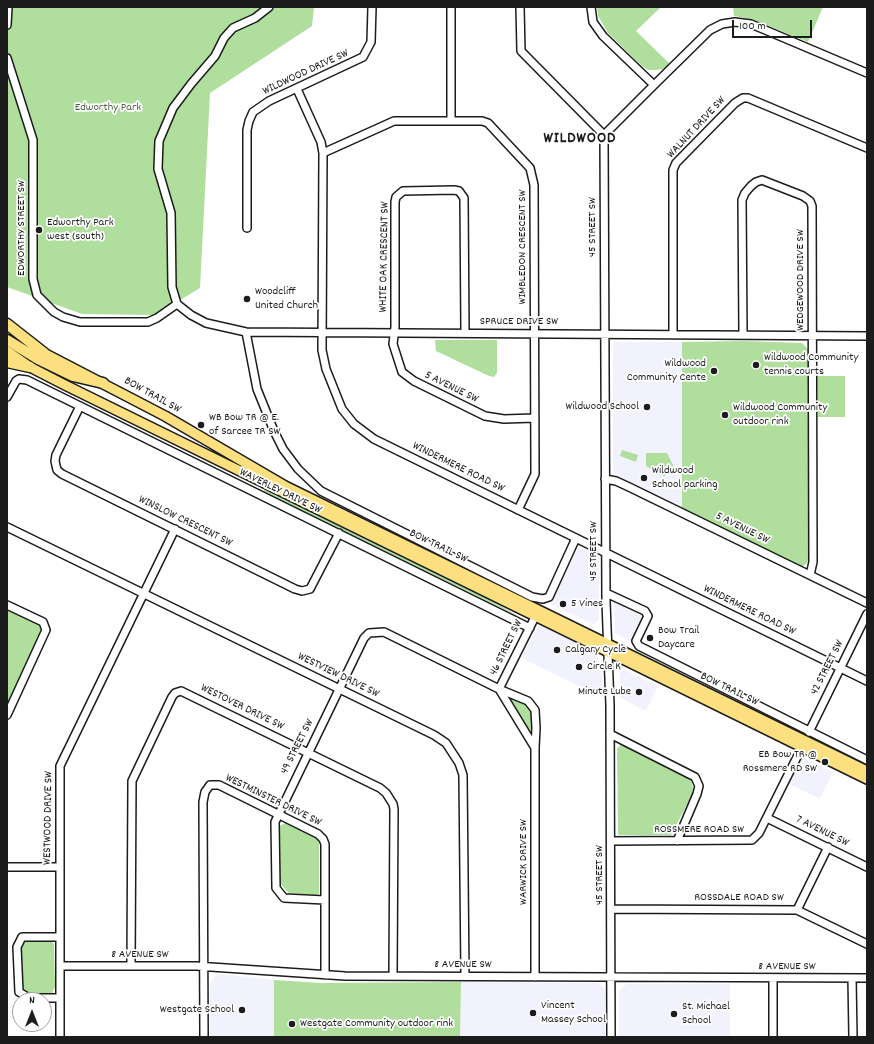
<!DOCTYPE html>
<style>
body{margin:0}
#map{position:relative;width:874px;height:1044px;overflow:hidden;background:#fff;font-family:Dekko,sans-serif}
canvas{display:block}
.frame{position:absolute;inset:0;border:8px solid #1c1c1c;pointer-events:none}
.north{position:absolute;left:12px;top:992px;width:40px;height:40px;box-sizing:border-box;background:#fff;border:1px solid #a4a4a4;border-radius:50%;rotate:0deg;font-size:11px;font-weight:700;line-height:16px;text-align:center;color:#1c1c1c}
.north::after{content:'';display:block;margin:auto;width:14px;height:18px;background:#1c1c1c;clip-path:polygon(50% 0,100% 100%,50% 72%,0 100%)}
.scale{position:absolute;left:732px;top:20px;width:80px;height:18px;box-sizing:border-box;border:2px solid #1c1c1c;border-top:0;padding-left:5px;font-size:12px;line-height:14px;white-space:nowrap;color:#1c1c1c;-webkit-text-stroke:3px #fff;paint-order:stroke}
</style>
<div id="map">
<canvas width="874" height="1044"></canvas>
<div class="frame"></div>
<div class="north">N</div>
<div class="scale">100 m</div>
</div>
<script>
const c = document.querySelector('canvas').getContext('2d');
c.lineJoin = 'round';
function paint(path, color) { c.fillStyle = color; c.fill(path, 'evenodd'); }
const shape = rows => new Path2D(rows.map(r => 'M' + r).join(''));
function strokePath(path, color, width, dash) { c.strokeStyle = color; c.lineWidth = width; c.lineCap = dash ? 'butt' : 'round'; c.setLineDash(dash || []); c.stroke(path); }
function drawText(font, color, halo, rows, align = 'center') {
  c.font = font + ' Dekko,sans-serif'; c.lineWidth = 3.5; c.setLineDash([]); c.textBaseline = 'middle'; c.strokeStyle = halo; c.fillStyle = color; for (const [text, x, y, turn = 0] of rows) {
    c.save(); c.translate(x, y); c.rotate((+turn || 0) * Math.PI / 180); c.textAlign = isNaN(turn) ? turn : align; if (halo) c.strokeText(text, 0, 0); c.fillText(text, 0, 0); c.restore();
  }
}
paint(shape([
 [615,342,682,342,682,508,615,475,613,471,613,346],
 [578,548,583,548,593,552,599,559,599,619,594,624,592,624,550,604],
 [614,601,642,613,644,619,633,643,615,633],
 [543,626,597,653,605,695,601,697,524,659,523,654,537,628],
 [625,670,658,686,646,711,619,697,620,673],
 [802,757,833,772,820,799,789,784],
 [222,974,274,980,274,1037,210,1037,210,983,216,975],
 [461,982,598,983,605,989,605,1037,460,1037],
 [626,984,730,984,730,1037,619,1037,619,991]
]), '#f1f2fe');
paint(shape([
 [7,7,314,7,312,26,210,93,200,288,155,315,82,314,7,287],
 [597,7,661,7,636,31,670,64,663,69,656,70,648,70,642,66,608,33,598,16],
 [733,7,823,7,808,42,752,19,734,16],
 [435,340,497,340,497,373,494,377,489,376,436,351],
 [742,341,802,343,808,349,809,560,806,564,802,567,682,508,682,342],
 [817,376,845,376,845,417,818,417],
 [622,450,638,455,636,462,620,456],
 [646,453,667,453,673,465,671,473,664,476,646,466],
 [264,490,273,492,462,584,522,618,263,492],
 [7,610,39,625,43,632,7,704],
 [512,697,525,703,529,707,532,712,533,730,529,730,511,701],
 [622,744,684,775,691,781,693,788,692,795,671,835,618,835,617,748],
 [285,823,315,837,319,842,319,894,315,895,289,893,280,884,279,830,280,826],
 [27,940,50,940,54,944,55,987,52,993,28,994,22,990,21,948,23,942],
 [274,980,321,983,461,982,460,1037,274,1037]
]), '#afde9d');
const minor = shape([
 [269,7,255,18,233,28,224,38,215,56,191,84,173,108,159,141,158,169,171,213,172,287,177,304,191,315,206,323,246,332,867,336],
 [451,7,451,121],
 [520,7,521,51,604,135],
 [591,7,593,22,603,36,654,85,710,30,722,24,735,22,751,24,867,73],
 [7,25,8,7],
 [7,58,33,140,33,279,37,295,54,312,63,317,80,322,148,322,157,318,177,304],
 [297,89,321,142,323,153,322,350,326,369,342,409,354,424,374,439,867,681],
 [323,153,394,121,482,121,488,123,530,168,534,185,535,474,518,510],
 [247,228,247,130,249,121,253,112,269,101,363,57,371,42,372,7],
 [246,332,257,389,274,431,283,449,298,469,321,491,532,597,543,599,549,597,576,538],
 [465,333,464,198,459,191,454,190,403,191,396,197,395,202,395,327,393,344,402,372,414,381,485,416,504,419,535,418],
 [673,334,673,170,676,163,735,103,743,98,748,98,867,148],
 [743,334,742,200,745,193,751,186,756,182,762,180,803,196,810,201,812,206,813,562,810,575],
 [7,397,16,381,19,379,27,380,530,628],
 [80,406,56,455,55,461,57,470,62,474,295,589,302,591,310,589,339,533],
 [605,479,616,481,629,487,867,603],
 [7,527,434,735,446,743,459,763,463,775,465,975],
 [606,593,645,611,648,616,636,641,639,646,867,760],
 [7,605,43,622,46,630,7,715],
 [499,689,535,617],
 [499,689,535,748],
 [809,732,867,614],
 [610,734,695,777,699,786,697,794,677,841],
 [767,818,867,867],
 [611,841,752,840,759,833,802,747],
 [7,867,59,867],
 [325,900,284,898,276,888,275,822,364,638,369,633,384,632,499,689,528,701,535,710,536,728,535,748,535,977],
 [611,909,797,910,867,944],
 [797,910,828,847],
 [60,937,22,937,17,947,19,992,29,998,60,998],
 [60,966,196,966,345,976,867,978],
 [131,966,132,781,172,697,175,693,181,691,380,788,386,793,393,804,394,809,393,976],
 [852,978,853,1037],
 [60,1037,60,766,175,529],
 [204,1037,203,802,205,792,210,785,219,785,318,834,323,839,325,844,325,975],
 [611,1037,610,705,606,602,604,135,654,85],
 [773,1037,773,978]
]);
const major = shape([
 [38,350,165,416,285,486,867,771],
 [7,351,30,367,65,385,867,779]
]);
const highway = shape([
 [7,324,44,353],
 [7,340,38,359,73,376,103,383],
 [7,362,30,367]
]);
strokePath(minor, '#1c1c1c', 10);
strokePath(major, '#1c1c1c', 12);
strokePath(highway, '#1c1c1c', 13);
strokePath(minor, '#fff', 7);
strokePath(major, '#fce080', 9);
strokePath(highway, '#fce080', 10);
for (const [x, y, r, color] of [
 [39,230,4,"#1c1c1c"],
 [247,299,4,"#1c1c1c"],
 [756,365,4,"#1c1c1c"],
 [714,371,4,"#1c1c1c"],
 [647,407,4,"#1c1c1c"],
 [725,415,4,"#1c1c1c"],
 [201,425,4,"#1c1c1c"],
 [644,478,4,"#1c1c1c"],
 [563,604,4,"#1c1c1c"],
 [650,638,4,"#1c1c1c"],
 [557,650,4,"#1c1c1c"],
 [579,667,4,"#1c1c1c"],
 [639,692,4,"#1c1c1c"],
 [825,762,4,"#1c1c1c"],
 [242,1010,4,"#1c1c1c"],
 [533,1013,4,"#1c1c1c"],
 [674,1014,4,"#1c1c1c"],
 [292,1024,4,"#1c1c1c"]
]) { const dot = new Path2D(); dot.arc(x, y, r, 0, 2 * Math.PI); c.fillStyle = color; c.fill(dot); strokePath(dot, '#fff', 1.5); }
drawText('12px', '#1c1c1c', '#fff', [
 ["WILDWOOD DRIVE SW",306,73,-25],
 ["WALNUT DRIVE SW",697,128,-47],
 ["45 STREET SW",593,227,-90],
 ["EDWORTHY STREET SW",22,228,-90],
 ["WIMBLEDON CRESCENT SW",523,247,-90],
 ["WHITE OAK CRESCENT SW",385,257,-89],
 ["WEDGEWOOD DRIVE SW",801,280,-90],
 ["SPRUCE DRIVE SW",519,322],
 ["5 AVENUE SW",451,388,26],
 ["BOW TRAIL SW",152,396,29],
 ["WINDERMERE ROAD SW",458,468,26],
 ["WAVERLEY DRIVE SW",280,492,26],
 ["WINSLOW CRESCENT SW",185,522,26],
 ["5 AVENUE SW",742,529,26],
 ["BOW TRAIL SW",438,547,26],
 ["45 STREET SW",594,551,-90],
 ["WINDERMERE ROAD SW",749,611,26],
 ["46 STREET SW",507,648,-64],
 ["42 STREET SW",828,668,-63],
 ["WESTVIEW DRIVE SW",338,676,26],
 ["BOW TRAIL SW",729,690,26],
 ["WESTOVER DRIVE SW",242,708,26],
 ["49 STREET SW",298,747,-63],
 ["WESTMINSTER DRIVE SW",273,801,26],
 ["WESTWOOD DRIVE SW",49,818,-89],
 ["ROSSMERE ROAD SW",699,830],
 ["7 AVENUE SW",822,832,26],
 ["WARWICK DRIVE SW",524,862,-90],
 ["45 STREET SW",600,875,-90],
 ["ROSSDALE ROAD SW",739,898],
 ["8 AVENUE SW",140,955],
 ["8 AVENUE SW",463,965],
 ["8 AVENUE SW",787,967]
]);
drawText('12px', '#4f6049', '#fff', [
 ["Edworthy Park",108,108]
]);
drawText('12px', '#1c1c1c', '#fff', [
 ["Edworthy Park",47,223],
 ["west (south)",47,237],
 ["Woodcliff",255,292],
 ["United Church",255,306],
 ["Wildwood Community",764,358],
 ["tennis courts",764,372],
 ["Wildwood",706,364,"right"],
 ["Community Cente",706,378,"right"],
 ["Wildwood School",639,407,"right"],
 ["Wildwood Community",733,408],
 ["outdoor rink",733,422],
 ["WB Bow TR @ E.",209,418],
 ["of Sarcee TR SW",209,432],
 ["Wildwood",652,471],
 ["School parking",652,485],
 ["5 Vines",571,604],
 ["Bow Trail",658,631],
 ["Daycare",658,645],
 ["Calgary Cycle",565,650],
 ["Circle K",587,667],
 ["Minute Lube",631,692,"right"],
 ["EB Bow TR @",817,755,"right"],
 ["Rossmere RD SW",817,769,"right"],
 ["Vincent",541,1006],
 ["Massey School",541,1020],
 ["St. Michael",682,1007],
 ["School",682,1021],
 ["Westgate School",234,1010,"right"],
 ["Westgate Community outdoor rink",300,1024]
], 'left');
c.letterSpacing = '1px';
drawText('bold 16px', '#1c1c1c', '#fff', [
 ["WILDWOOD",580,140]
]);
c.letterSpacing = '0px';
</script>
